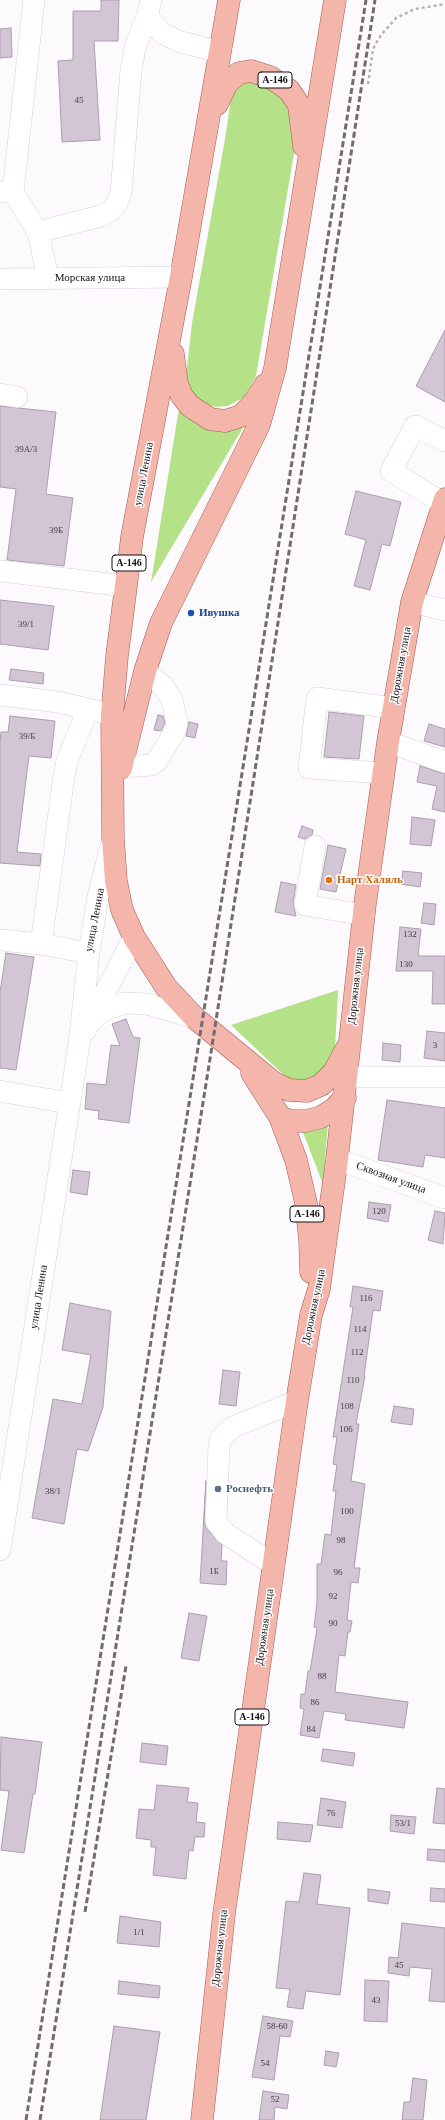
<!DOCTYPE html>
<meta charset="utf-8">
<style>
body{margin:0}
canvas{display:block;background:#fdfafd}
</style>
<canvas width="445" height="2120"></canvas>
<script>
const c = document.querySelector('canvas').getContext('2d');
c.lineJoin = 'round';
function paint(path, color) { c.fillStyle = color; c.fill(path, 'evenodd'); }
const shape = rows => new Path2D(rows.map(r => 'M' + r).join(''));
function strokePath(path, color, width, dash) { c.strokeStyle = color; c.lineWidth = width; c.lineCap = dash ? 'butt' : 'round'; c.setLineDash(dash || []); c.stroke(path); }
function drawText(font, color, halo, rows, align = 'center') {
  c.font = font + ' Georgia,serif'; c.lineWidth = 3; c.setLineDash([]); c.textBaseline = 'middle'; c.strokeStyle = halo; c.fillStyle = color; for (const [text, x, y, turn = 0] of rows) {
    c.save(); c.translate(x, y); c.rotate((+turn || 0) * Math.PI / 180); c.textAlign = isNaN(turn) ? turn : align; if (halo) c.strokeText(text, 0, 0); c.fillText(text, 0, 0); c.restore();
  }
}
paint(shape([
 [257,82,279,91,291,104,296,142,256,376,244,397,228,406,215,407,202,403,190,390,186,376,192,323,225,139,232,91,241,83],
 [179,408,244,426,151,582],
 [338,990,335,1051,332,1065,305,1084,290,1081,231,1025],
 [328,1123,323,1184,302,1130]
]), '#b5e288');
const building = shape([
 [101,0,119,0,118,41,94,41,100,140,62,142,58,61,73,60,73,11,101,11,101,0],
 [11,28,12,57,0,58,0,29,11,28],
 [445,330,445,402,416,386,445,330],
 [0,406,56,412,46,494,73,498,64,566,7,560,16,489,0,487,0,406],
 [356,491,401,502,390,546,382,544,370,590,354,586,366,540,345,534,356,491],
 [0,600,54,606,48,650,0,644,0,600],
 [11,669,44,673,43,684,9,680,11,669],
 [329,712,364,716,359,759,324,757,329,712],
 [158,715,163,716,165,723,161,731,154,730,158,715],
 [10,716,55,721,51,758,29,756,17,852,41,854,40,866,0,863,0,741,1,732,8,732,10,716],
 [189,722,198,724,195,738,186,736,189,722],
 [429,724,445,729,445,747,424,741,429,724],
 [420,766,445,774,445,812,432,809,437,786,417,782,420,766],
 [412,817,435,820,431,846,410,844,412,817],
 [302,826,313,830,312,835,305,839,298,837,302,826],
 [328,845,346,849,336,892,320,889,328,845],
 [403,871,422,873,420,887,401,884,403,871],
 [281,882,296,885,293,903,296,916,275,912,281,882],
 [424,903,436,904,434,925,421,923,424,903],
 [400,927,421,929,418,956,445,956,445,1004,432,1004,433,971,396,971,400,927],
 [6,953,34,957,16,1070,0,1068,0,992,6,953],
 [126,1019,133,1037,140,1038,129,1123,98,1119,99,1111,85,1109,87,1083,106,1085,111,1045,120,1046,112,1024,126,1019],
 [427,1031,445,1033,445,1061,424,1058,427,1031],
 [383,1043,401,1045,400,1062,382,1060,383,1043],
 [387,1100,445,1108,445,1158,425,1155,423,1167,378,1160,387,1100],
 [73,1170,90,1172,87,1195,70,1192,73,1170],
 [369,1202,391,1205,388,1222,367,1218,369,1202],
 [435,1211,445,1213,443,1244,428,1240,435,1211],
 [353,1286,383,1291,380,1311,373,1310,364,1376,365,1376,356,1424,359,1424,351,1481,365,1484,354,1568,360,1568,358,1583,351,1582,347,1620,352,1621,350,1632,348,1632,345,1656,339,1655,335,1692,408,1702,404,1728,345,1720,346,1714,324,1711,319,1738,300,1735,304,1709,300,1708,301,1694,305,1694,308,1671,310,1671,317,1628,314,1627,317,1602,317,1564,321,1564,325,1534,331,1535,336,1491,333,1491,337,1465,333,1464,337,1437,333,1437,353,1307,350,1307,353,1286],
 [70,1303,111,1311,103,1407,88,1451,77,1449,64,1524,32,1518,53,1399,82,1404,91,1355,62,1350,70,1303],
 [223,1370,240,1372,236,1406,219,1404,223,1370],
 [394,1406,414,1409,412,1425,391,1422,394,1406],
 [206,1481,204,1521,206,1528,222,1545,221,1561,227,1561,226,1585,200,1583,206,1481],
 [189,1613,207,1616,199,1661,181,1658,189,1613],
 [1,1737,42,1742,35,1794,33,1794,24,1853,1,1850,9,1791,0,1790,1,1737],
 [142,1743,168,1746,166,1765,140,1762,142,1743],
 [323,1749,355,1753,353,1766,321,1761,323,1749],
 [157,1785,189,1788,187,1802,198,1803,196,1822,205,1823,204,1837,195,1837,193,1851,189,1850,186,1879,153,1875,156,1847,151,1847,151,1840,136,1838,139,1809,154,1810,157,1785],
 [437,1788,445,1789,445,1824,433,1823,437,1788],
 [321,1798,346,1802,342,1828,317,1825,321,1798],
 [391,1815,416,1817,414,1834,390,1831,391,1815],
 [278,1822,313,1825,310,1842,277,1839,278,1822],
 [428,1849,445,1850,445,1862,427,1860,428,1849],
 [304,1873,321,1875,317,1904,350,1908,340,1995,306,1991,303,2009,287,2007,290,1989,276,1988,286,1901,299,1902,304,1873],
 [431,1888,445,1889,445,1902,430,1901,431,1888],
 [368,1889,390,1892,388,1904,368,1901,368,1889],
 [120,1916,161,1922,159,1947,117,1943,120,1916],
 [402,1923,445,1928,445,2002,429,2001,432,1969,410,1967,409,1976,388,1973,389,1957,398,1958,402,1923],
 [365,1980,389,1981,387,2022,364,2021,365,1980],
 [119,1981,160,1986,159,1998,118,1994,119,1981],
 [263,2016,293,2021,290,2037,280,2036,274,2080,252,2077,263,2016],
 [114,2026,160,2032,146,2120,100,2120,114,2026],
 [326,2051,339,2053,336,2067,324,2065,326,2051],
 [413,2078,427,2080,423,2120,402,2120,404,2102,410,2102,413,2078],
 [263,2091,289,2095,287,2109,275,2107,274,2120,259,2120,263,2091]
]);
paint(building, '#d2c5d4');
strokePath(building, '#aa9fad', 1);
const minor = shape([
 [151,0,147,16,163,34,181,42,220,52],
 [0,192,13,192,38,232,48,278],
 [13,192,34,0],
 [38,232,101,216,111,211,117,203,121,193,131,70,135,48,147,16],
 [0,279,181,277],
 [0,394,17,397],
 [443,503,391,471,415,426,445,441],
 [0,571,126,586],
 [412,602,445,610],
 [0,695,58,702,100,712],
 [88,709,67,761,64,776,41,944,89,953],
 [388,742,445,762],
 [121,767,151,765,157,761,175,731,177,723,172,700,163,686,145,671],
 [383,773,309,768,317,698,394,708],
 [315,846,305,905,364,915],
 [0,940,41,944],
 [92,1021,100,1012,125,1003,147,1004,195,1018],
 [85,1031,134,937],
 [347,1077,445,1077],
 [0,1091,69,1103],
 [337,1159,445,1198],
 [0,1550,79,1044,89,953,98,897,111,846],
 [274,1565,225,1533,216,1521,219,1446,221,1438,233,1427,297,1401]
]);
const major = shape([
 [229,0,181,277,132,537,126,586,117,656,112,716,113,838,116,881,122,910,134,937,166,987,195,1018,274,1083,289,1090,307,1091,321,1085,334,1072,347,1048],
 [217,104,227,83,239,73,251,71,270,77,289,90,299,105,304,146],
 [173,354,177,384,182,396,190,406,210,419,225,421,241,416,255,401,265,385],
 [121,768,145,671,161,623,259,425,275,368,335,0],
 [252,1073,280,1117,296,1160,306,1203,310,1240,311,1272],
 [280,1117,290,1121,306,1121,321,1117,334,1109,345,1098],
 [202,2120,224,1914,297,1401,311,1315,319,1289,337,1159,365,904,388,742,412,602,445,499]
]);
strokePath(minor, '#d9cddc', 22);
strokePath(major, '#a15b50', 23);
strokePath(shape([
 [368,84,373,49,381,35,396,18,415,9,445,4]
]), '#b5b2b5', 2.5, [3, 3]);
strokePath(minor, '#fff', 21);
strokePath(major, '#f4b5aa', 22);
strokePath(shape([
 [85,1912,126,1666],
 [26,2120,366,0],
 [40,2120,210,1059,375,0]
]), '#706c70', 3, [6, 3]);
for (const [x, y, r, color] of [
 [191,613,4,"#1a4fb4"],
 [329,880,4,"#e8710a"],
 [218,1489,4,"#5c6f8a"]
]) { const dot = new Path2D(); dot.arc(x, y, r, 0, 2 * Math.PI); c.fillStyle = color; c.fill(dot); strokePath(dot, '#fff', 1.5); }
drawText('9px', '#433c44', null, [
 ["45",79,101],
 ["39А/3",26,450],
 ["39Б",56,531],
 ["39/1",26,625],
 ["39/Б",27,737],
 ["132",410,935],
 ["130",406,965],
 ["3",435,1046],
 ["120",379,1212],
 ["116",366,1299],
 ["114",360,1330],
 ["112",357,1353],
 ["110",353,1381],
 ["108",347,1407],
 ["106",346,1430],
 ["38/1",53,1492],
 ["100",347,1512],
 ["98",341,1541],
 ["1Б",214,1572],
 ["96",338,1573],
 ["92",333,1597],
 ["90",333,1624],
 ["88",322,1677],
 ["86",315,1703],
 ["84",311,1730],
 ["76",331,1814],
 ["53/1",403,1824],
 ["1/1",139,1933],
 ["45",399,1966],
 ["43",376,2001],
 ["58-60",277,2027],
 ["54",265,2064],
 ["52",275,2100]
]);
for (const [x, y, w] of [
 [275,80,34],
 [129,563,34],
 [307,1214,34],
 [252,1717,34]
]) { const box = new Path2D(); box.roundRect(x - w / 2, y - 8, w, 16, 3); c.fillStyle = '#fff'; c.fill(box); strokePath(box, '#130f14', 1); }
drawText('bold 10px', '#130f14', null, [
 ["А-146",275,80],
 ["А-146",129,563],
 ["А-146",307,1214],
 ["А-146",252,1717]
]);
drawText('11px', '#130f14', '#fff', [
 ["Морская улица",90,278],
 ["улица Ленина",144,474,-79],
 ["Дорожная улица",401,665,-80],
 ["улица Ленина",95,920,-79],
 ["Дорожная улица",356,986,-84],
 ["Сквозная улица",391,1178,20],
 ["улица Ленина",39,1297,-81],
 ["Дорожная улица",314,1307,-78],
 ["Дорожная улица",265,1627,-82],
 ["Дорожная улица",220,1948,-84]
]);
drawText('bold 11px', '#164399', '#fff', [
 ["Ивушка",199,613]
], 'left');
drawText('bold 11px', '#c56008', '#fff', [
 ["Нарт Халяль",337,880]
], 'left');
drawText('bold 11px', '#4e5e75', '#fff', [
 ["Роснефть",226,1489]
], 'left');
</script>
